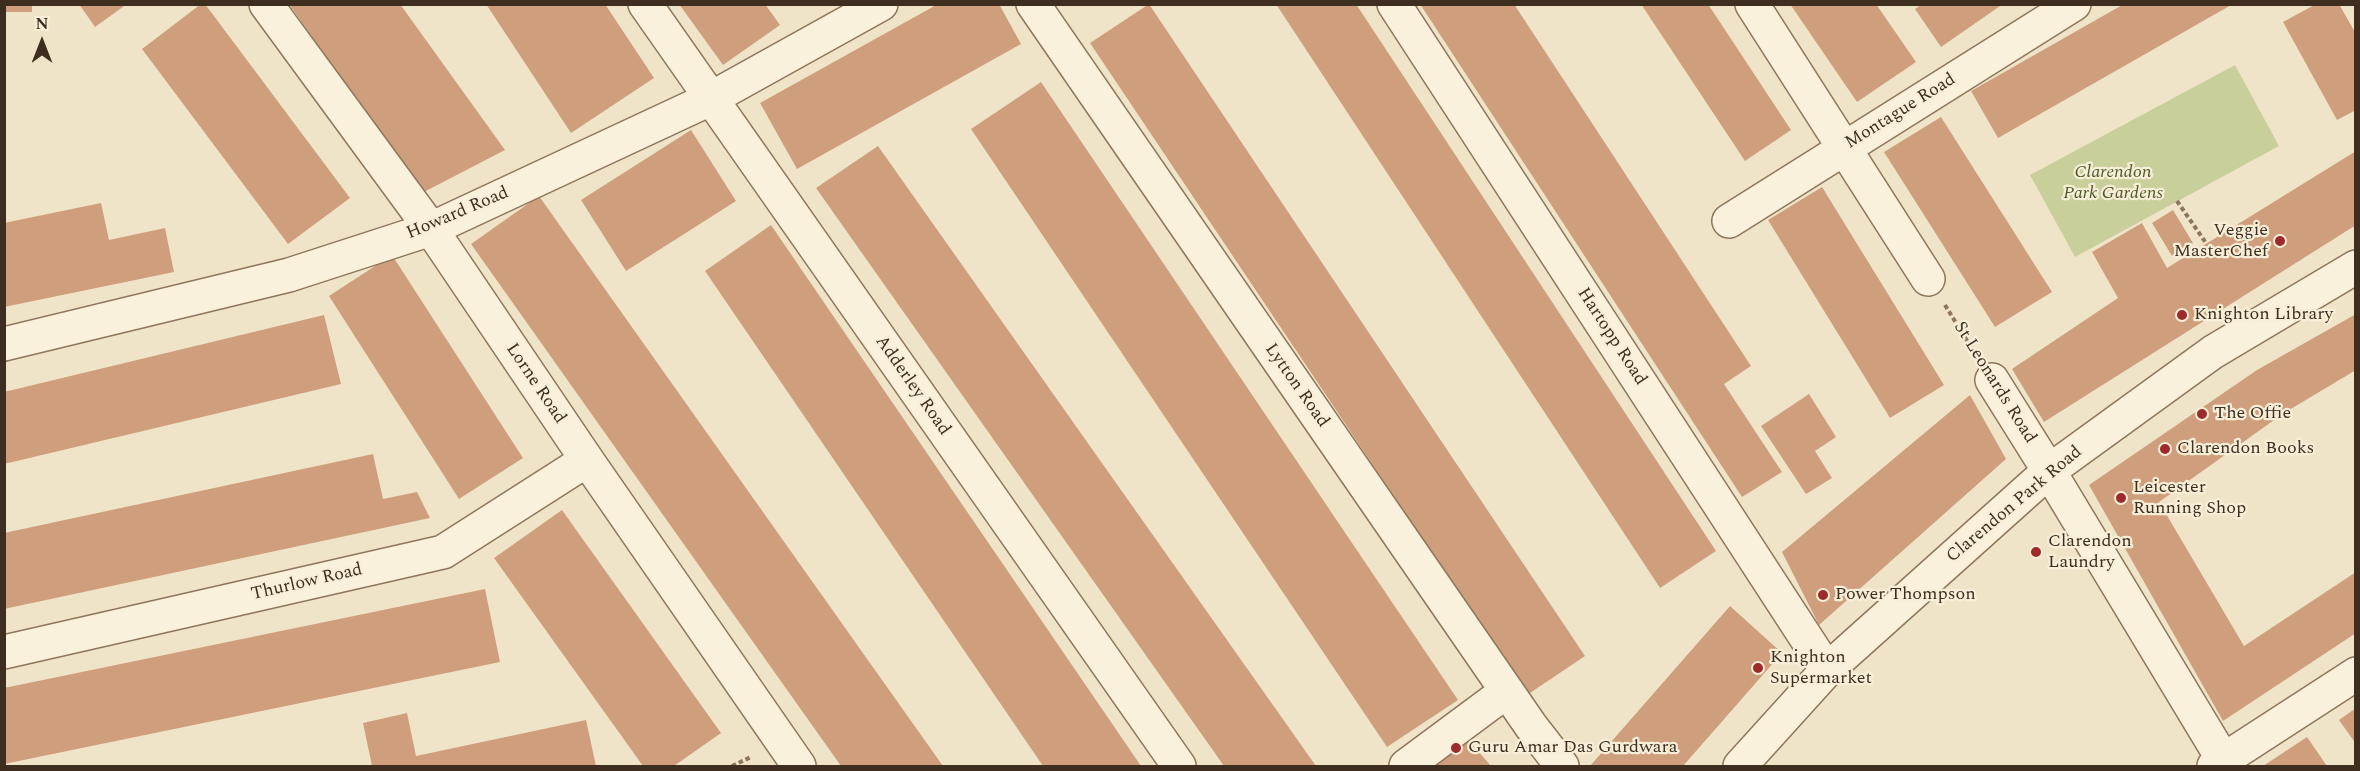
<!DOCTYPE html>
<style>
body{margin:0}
#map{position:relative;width:2360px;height:771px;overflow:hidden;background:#f0e4c8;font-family:Spectral,serif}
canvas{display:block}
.frame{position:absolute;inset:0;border:6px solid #3d2e20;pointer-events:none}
.north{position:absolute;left:12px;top:12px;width:60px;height:60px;-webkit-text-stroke:4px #f7eed8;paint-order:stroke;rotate:0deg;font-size:16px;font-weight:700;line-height:24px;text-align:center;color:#3d2e20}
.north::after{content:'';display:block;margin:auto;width:21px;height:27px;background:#3d2e20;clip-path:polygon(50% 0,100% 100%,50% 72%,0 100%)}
</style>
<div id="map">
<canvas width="2360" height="771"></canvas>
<div class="frame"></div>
<div class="north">N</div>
</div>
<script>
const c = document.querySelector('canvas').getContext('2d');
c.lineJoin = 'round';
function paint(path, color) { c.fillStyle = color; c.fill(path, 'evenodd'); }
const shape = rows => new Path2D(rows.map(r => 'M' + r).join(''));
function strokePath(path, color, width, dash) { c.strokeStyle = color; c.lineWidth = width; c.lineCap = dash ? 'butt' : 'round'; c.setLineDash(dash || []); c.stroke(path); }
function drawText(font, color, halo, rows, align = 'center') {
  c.font = font + ' Spectral,serif'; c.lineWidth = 4.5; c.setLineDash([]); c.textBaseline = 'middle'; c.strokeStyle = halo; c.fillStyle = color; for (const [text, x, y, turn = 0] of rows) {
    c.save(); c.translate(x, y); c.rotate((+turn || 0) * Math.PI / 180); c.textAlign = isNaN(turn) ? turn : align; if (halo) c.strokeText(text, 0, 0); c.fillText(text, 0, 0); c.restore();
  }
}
paint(shape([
 [2235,65,2279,146,2075,257,2030,175]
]), '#c9cf9b');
paint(shape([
 [4,4,32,4,32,12,4,12],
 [79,4,127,4,95,27],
 [201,4,205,4,350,198,288,244,142,49],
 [289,4,400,4,505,150,422,193],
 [486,4,605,4,654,78,571,133],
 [679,4,765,4,780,25,723,65],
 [938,4,999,4,1021,44,797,169,760,103],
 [1149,4,1585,656,1527,695,1090,43],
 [1276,4,1356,4,1716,551,1660,588],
 [1420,4,1514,4,1751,366,1724,384,1782,472,1742,497],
 [1641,4,1708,4,1791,130,1745,161],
 [1790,4,1876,4,1916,62,1857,102],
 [1922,4,2003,4,1941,47,1915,9],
 [2124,4,2233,4,1998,138,1971,91],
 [2316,4,2339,4,2356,34,2356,110,2337,120,2283,22],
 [1041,82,1458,700,1387,747,971,129],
 [1941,117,2052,292,1995,327,1884,152],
 [691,130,736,201,626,271,581,200],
 [878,146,1316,766,1224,766,816,188],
 [2356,151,2356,225,2044,422,2012,369,2118,298,2092,252,2142,223,2167,268],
 [1822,187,1944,385,1890,418,1768,220],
 [539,196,943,766,841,766,471,244],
 [101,203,109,240,165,228,174,272,4,307,4,223],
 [2173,210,2193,243,2172,256,2152,223],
 [771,225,1141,766,1043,766,705,271],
 [392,255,523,458,459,499,329,296],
 [2356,314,2356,370,2284,413,2159,502,2244,646,2356,572,2356,633,2223,721,2089,485,2257,370],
 [324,315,341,384,4,464,4,392],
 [1809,394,1836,437,1815,451,1832,478,1806,494,1761,426],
 [1970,395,2006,459,1819,625,1782,552],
 [373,454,383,499,417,492,430,518,4,609,4,533],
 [562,510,721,733,674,766,643,766,494,558],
 [485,589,500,662,4,764,4,688],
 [1730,606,1782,653,1683,766,1590,766],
 [2356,708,2356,744,2339,720],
 [407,713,416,756,586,720,596,766,372,766,363,723],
 [1459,729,1491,766,1414,766],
 [2307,737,2327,766,2263,766]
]), '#cf9f7d');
const minor = shape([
 [266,4,431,229,587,460,799,766],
 [645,4,1179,766],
 [1033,4,1531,726,1562,766],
 [1394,4,1827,670],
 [1752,4,1928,279],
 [1729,221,2074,4],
 [4,344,289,275,431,229,710,99,881,4],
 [1992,380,2049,471,2227,766],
 [4,652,443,552,587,460],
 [1406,766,1507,691],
 [1740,766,1827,670,2049,471,2213,352,2356,267],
 [2214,766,2356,674]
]);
strokePath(minor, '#8d765c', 36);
strokePath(shape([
 [2177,201,2206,243],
 [1945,305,1974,352],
 [732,766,751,757]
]), '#8d765c', 4, [4.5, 3]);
strokePath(minor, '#faf1dc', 33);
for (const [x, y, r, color] of [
 [2280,241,6,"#9e2a2b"],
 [2182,315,6,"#9e2a2b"],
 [2202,414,6,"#9e2a2b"],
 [2165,449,6,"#9e2a2b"],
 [2121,498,6,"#9e2a2b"],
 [2036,552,6,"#9e2a2b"],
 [1823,595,6,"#9e2a2b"],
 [1758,668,6,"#9e2a2b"],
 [1456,748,6,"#9e2a2b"]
]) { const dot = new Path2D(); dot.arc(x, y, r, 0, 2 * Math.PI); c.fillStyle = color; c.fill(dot); strokePath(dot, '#f7eed8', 2); }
drawText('18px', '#3d2e20', '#f7eed8', [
 ["Montague Road",1901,112,-32],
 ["Howard Road",458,214,-23],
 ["Hartopp Road",1611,337,57],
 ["St Leonards Road",1994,383,58],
 ["Lorne Road",535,384,56],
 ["Adderley Road",912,386,55],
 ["Lytton Road",1296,386,55],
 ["Clarendon Park Road",2015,505,-40],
 ["Thurlow Road",307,583,-13]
]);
drawText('italic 18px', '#4d5a26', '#f7eed8', [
 ["Clarendon",2113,173],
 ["Park Gardens",2113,194]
]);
drawText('18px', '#3d2e20', '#f7eed8', [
 ["Veggie",2268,231,"right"],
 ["MasterChef",2268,252,"right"],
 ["Knighton Library",2194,315],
 ["The Offie",2214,414],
 ["Clarendon Books",2177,449],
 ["Leicester",2133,488],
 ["Running Shop",2133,509],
 ["Clarendon",2048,542],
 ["Laundry",2048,563],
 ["Power Thompson",1835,595],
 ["Knighton",1770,658],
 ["Supermarket",1770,679],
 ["Guru Amar Das Gurdwara",1468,748]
], 'left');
</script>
